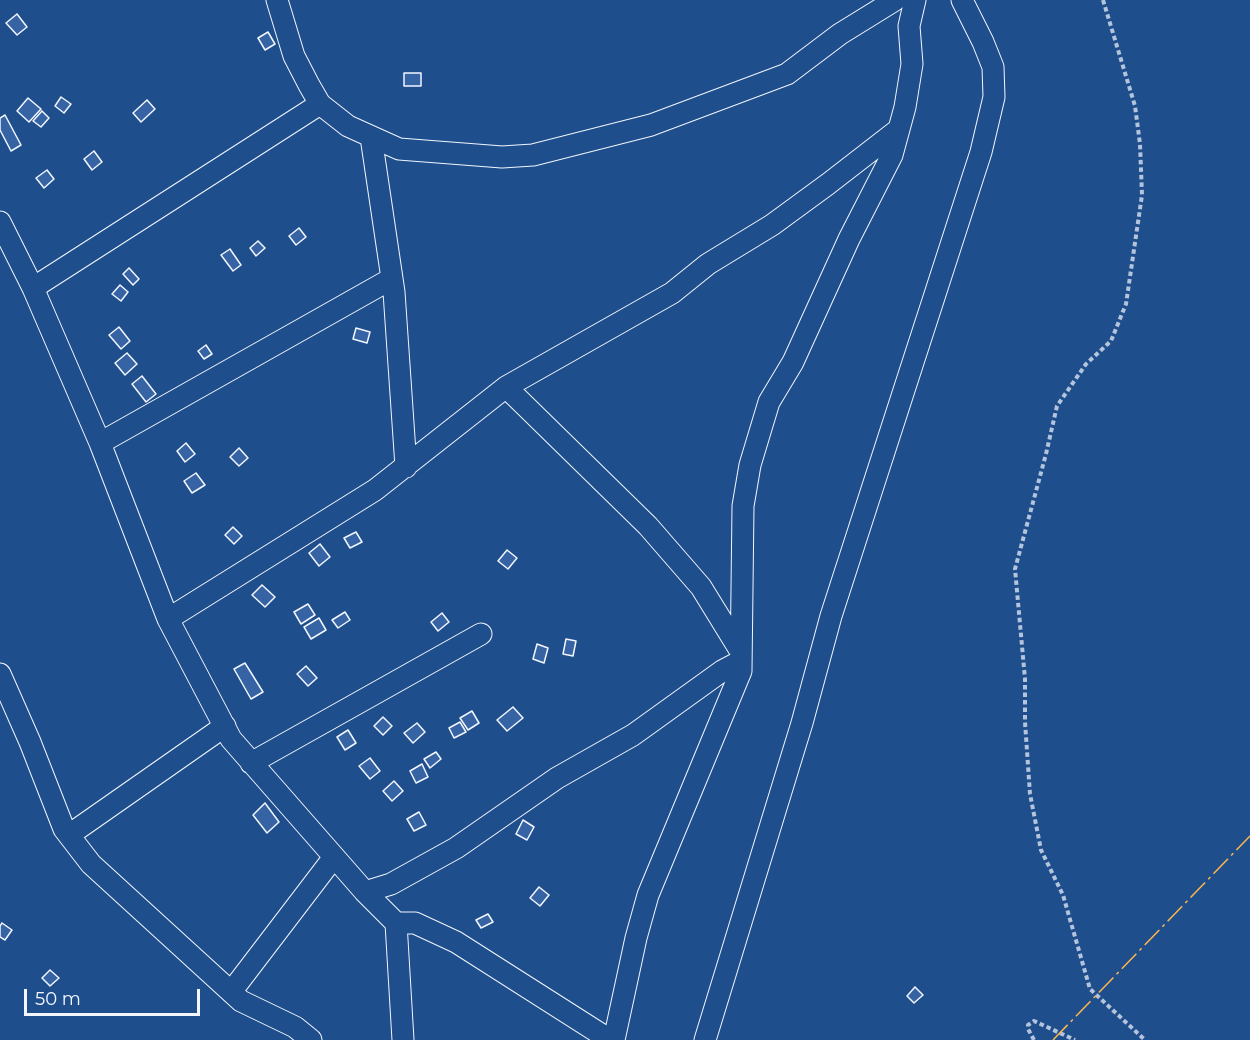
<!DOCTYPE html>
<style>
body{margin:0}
#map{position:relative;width:1250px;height:1040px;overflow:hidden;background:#1f4e8c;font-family:Montserrat,sans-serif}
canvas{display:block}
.scale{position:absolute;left:24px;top:989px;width:176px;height:27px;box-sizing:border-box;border:3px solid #f2f6ff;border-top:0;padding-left:8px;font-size:18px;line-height:21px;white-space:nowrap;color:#f2f6ff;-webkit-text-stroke:4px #1f4e8c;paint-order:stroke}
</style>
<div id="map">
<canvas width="1250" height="1040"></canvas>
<div class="scale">50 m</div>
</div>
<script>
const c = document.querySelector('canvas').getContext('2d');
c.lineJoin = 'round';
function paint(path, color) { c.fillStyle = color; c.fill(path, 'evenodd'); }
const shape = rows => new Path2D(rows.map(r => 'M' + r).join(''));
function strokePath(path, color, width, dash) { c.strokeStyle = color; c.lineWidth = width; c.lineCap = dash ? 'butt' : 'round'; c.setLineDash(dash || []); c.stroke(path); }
const building = shape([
 [17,14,27,27,17,35,6,23,17,14],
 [268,32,275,44,265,50,258,38,268,32],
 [404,73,421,73,421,86,404,86,404,73],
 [61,97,71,104,64,113,55,106,61,97],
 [28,98,41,109,29,122,17,111,28,98],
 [147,100,155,109,141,122,133,113,147,100],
 [42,111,49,118,41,127,33,121,42,111],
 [5,115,21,145,11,151,0,130,0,118,5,115],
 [94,151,102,162,92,170,84,159,94,151],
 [47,170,54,179,44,188,36,178,47,170],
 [299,228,306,237,296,245,289,236,299,228],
 [258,241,265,248,256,256,250,248,258,241],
 [230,249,241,265,233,271,221,255,230,249],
 [129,268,139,279,133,285,123,274,129,268],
 [120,285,128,292,121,301,112,294,120,285],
 [119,327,130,341,121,349,109,335,119,327],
 [356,328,370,332,367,343,353,339,356,328],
 [206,345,212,354,204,359,198,351,206,345],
 [127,353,137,364,125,375,115,363,127,353],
 [142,376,156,394,146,402,132,384,142,376],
 [186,443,195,454,185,462,177,451,186,443],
 [239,448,248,458,239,466,230,457,239,448],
 [196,473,205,485,192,493,184,481,196,473],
 [233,527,242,536,234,544,225,535,233,527],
 [356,532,362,542,350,548,344,538,356,532],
 [320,544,330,557,319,566,309,553,320,544],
 [507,550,517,558,508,569,498,561,507,550],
 [262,585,275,597,265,607,252,595,262,585],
 [308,604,315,615,301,624,294,612,308,604],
 [345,612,350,620,338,628,332,620,345,612],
 [442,613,449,622,438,631,431,622,442,613],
 [319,618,326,630,311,639,304,627,319,618],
 [566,639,576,641,573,656,563,654,566,639],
 [537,644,548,648,544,663,533,659,537,644],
 [245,663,263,692,251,699,234,669,245,663],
 [306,666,317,678,308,686,297,674,306,666],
 [513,707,523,718,507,731,497,720,513,707],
 [472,711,479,723,468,730,460,718,472,711],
 [383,717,392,726,383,735,374,726,383,717],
 [460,722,466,732,454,738,449,728,460,722],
 [417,723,425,732,413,743,404,733,417,723],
 [348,730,356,743,345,750,337,737,348,730],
 [436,752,441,759,430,768,424,759,436,752],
 [370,758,380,771,370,779,359,766,370,758],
 [422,764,428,777,416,783,410,771,422,764],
 [394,781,403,791,392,801,383,791,394,781],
 [265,803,279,822,267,833,253,815,265,803],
 [419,812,426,825,414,831,407,819,419,812],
 [523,820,534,827,527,840,516,834,523,820],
 [539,887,549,895,540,906,530,898,539,887],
 [488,914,493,922,481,928,476,920,488,914],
 [2,923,12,930,5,940,0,937,0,926,2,923],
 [50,970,59,978,50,986,42,978,50,970],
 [915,987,923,995,914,1003,907,996,915,987]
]);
paint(building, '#3563a3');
strokePath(building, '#f2f6ff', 1.5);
const street = shape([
 [277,0,294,56,309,85,320,104,348,126,399,149,502,157,533,155,651,125,787,74,840,34,895,0],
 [371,137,394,292,406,467],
 [0,222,33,288,100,443,168,619,231,739,365,892,396,923,403,1040],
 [33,288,320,104],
 [506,387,648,526,701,587,741,652],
 [100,443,391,279],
 [168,619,375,490,506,387,672,293,708,264,772,225,828,184,899,129],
 [0,674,30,742,64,829,91,864,241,1001,295,1027,311,1040],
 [251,763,481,634],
 [69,835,225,726],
 [365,892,391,884,456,848,557,778,633,735,722,671,741,661],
 [396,923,415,923,456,942,610,1040],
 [231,992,334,857],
 [614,1040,636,938,648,895,741,671,743,506,750,465,769,402,793,362,849,239,892,155,905,107,912,64,909,26,915,0],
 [705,1040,802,723,831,616,981,152,994,97,993,67,983,42,962,0]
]);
strokePath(street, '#f2f6ff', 23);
strokePath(shape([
 [1103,0,1135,106,1140,144,1142,195,1126,304,1111,341,1086,364,1057,406,1046,454,1015,569,1025,679,1025,722,1030,794,1041,850,1063,895,1090,989,1145,1040],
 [1034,1040,1028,1029,1028,1025,1034,1021,1075,1040]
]), '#b3c4dc', 4, [4.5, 3]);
strokePath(street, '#1f4e8c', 21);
strokePath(shape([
 [1053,1040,1250,836]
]), '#ffb74d', 1.5, [21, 4.5, 3, 4.5]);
</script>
